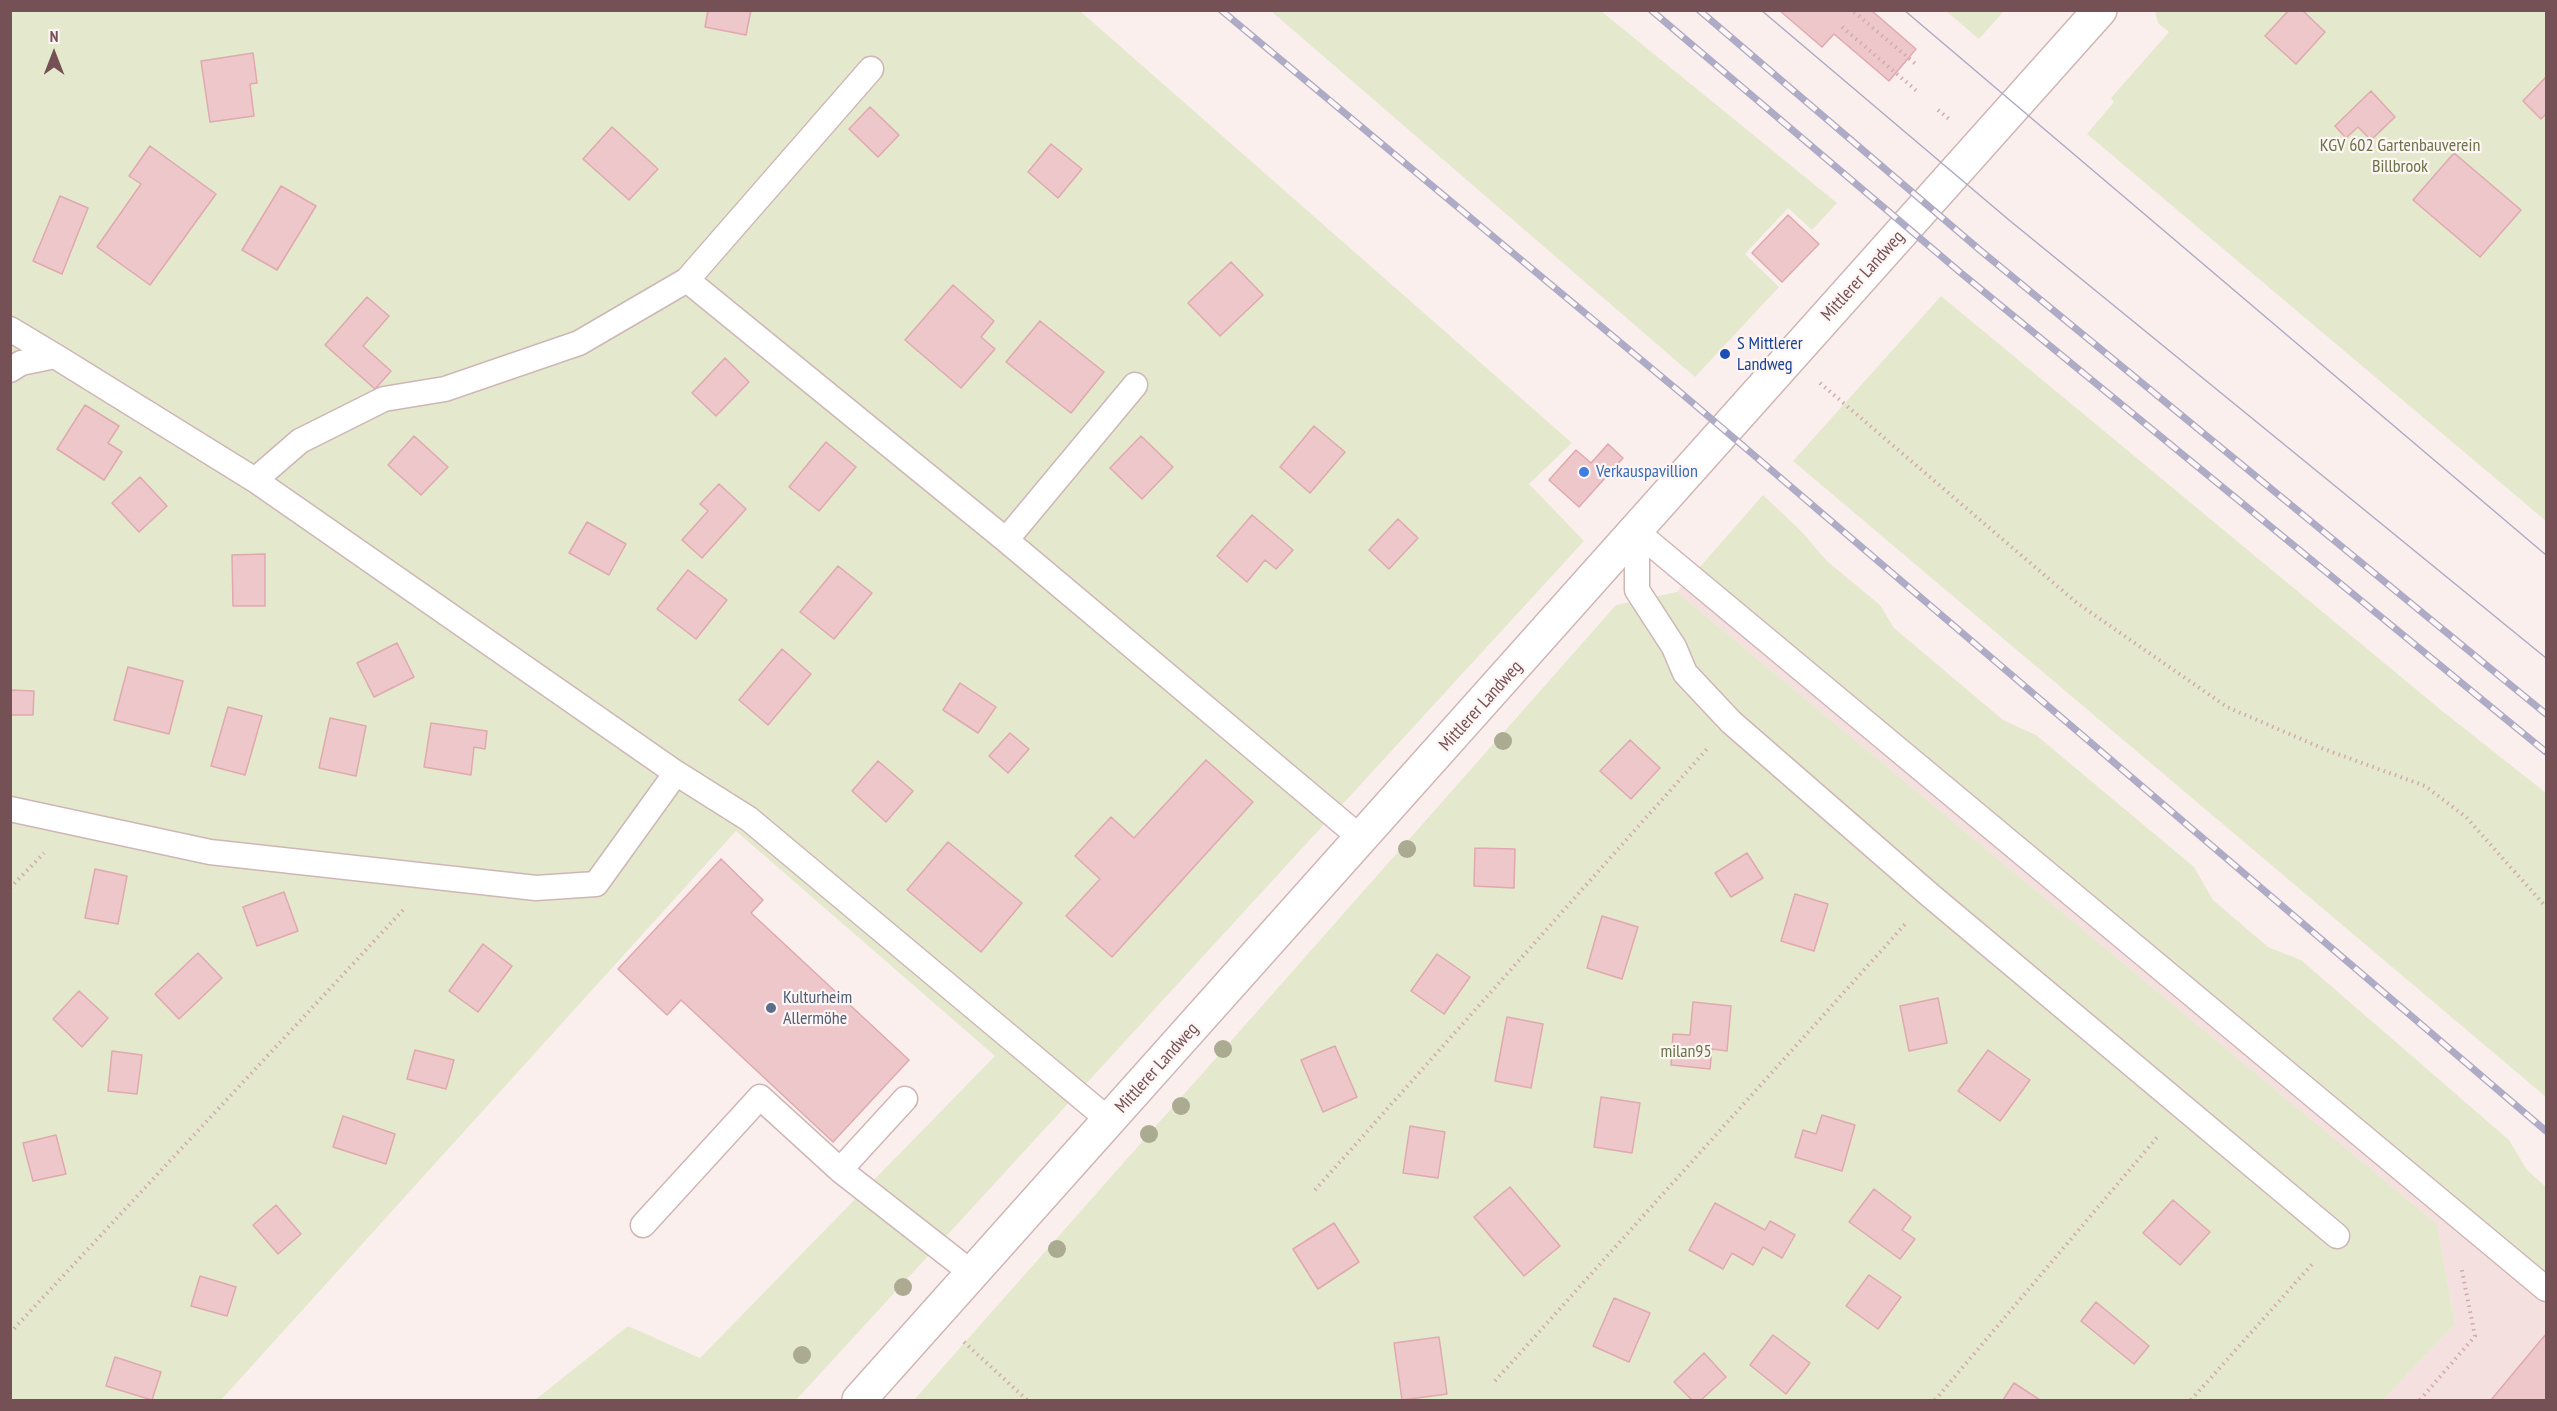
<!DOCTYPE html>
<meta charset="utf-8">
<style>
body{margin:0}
#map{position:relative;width:2557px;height:1411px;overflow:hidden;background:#fbefed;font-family:"PT Sans Narrow",sans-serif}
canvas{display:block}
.frame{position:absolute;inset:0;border:12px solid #755155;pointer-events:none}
.north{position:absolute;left:24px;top:24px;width:60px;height:60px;-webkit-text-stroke:4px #fef5f4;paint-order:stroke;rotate:0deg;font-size:16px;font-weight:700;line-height:24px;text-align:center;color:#755155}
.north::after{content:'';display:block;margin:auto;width:21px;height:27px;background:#755155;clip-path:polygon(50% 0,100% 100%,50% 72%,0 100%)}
</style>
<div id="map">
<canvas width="2557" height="1411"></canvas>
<div class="frame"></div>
<div class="north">N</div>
</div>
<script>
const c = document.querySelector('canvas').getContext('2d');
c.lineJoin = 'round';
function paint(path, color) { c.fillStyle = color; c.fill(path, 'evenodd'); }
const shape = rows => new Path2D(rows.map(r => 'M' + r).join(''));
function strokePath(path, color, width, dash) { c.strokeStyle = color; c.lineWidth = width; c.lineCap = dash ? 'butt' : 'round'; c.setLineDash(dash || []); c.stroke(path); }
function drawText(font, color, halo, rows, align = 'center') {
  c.font = font + ' "PT Sans Narrow",sans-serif'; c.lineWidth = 4.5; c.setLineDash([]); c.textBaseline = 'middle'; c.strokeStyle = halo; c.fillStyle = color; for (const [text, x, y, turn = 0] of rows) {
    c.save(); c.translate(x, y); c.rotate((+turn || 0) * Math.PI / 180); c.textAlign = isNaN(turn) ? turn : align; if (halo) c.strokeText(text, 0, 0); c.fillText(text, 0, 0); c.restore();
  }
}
paint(shape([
 [1699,568,2546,1272,2546,1400,2383,1400,2455,1324,2437,1224,1677,592]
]), '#f4e1df');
paint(shape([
 [10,11,1080,11,1572,443,1529,484,1584,541,796,1400,535,1400,628,1326,700,1358,995,1056,736,831,221,1400,11,1400],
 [1271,11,1601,11,1837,203,1812,230,1788,208,1745,254,1779,287,1695,377],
 [1946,11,2004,11,1979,39],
 [2155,11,2546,11,2546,521,2087,134,2114,102,2111,98,2169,32,2158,23],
 [1941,296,2441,710,2546,793,2546,1097,1793,461],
 [1763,495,1801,531,1827,561,1880,605,1894,628,2003,720,2036,735,2194,867,2213,900,2268,947,2301,960,2509,1140,2527,1170,2546,1187,2546,1272,1699,568],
 [1677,592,2437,1224,2455,1324,2383,1400,914,1400,1616,605]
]), '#e4e8cc');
const building = shape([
 [708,10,751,10,746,35,705,27,708,10],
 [1779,10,1871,10,1916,49,1889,81,1834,34,1822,47,1779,10],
 [2289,10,2302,10,2325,32,2296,64,2265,36,2289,10],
 [253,53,257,83,250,84,254,116,210,122,201,61,253,53],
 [2546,77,2546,114,2541,119,2523,101,2546,77],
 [2371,91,2395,117,2371,140,2358,127,2346,138,2335,126,2371,91],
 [870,107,899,135,878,157,849,129,870,107],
 [612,127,658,169,629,200,583,159,612,127],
 [1051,144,1082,169,1058,198,1028,172,1051,144],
 [150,146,216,194,150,285,97,247,141,184,129,176,150,146],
 [2454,153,2521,210,2480,257,2413,200,2454,153],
 [281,186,316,206,277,270,242,250,281,186],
 [60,196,88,208,62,274,33,261,60,196],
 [1788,215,1819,244,1782,282,1752,253,1788,215],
 [1231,262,1263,295,1220,336,1188,303,1231,262],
 [953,285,994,321,981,337,995,349,961,388,905,340,953,285],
 [367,297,389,316,363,346,391,371,375,389,325,345,367,297],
 [1040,321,1104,372,1071,413,1006,362,1040,321],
 [725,358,749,382,716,416,692,393,725,358],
 [85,405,119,426,108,443,122,452,104,480,57,449,85,405],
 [1314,426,1345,452,1310,493,1280,467,1314,426],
 [414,436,448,467,421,495,388,465,414,436],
 [1141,436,1173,467,1142,499,1110,468,1141,436],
 [826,442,856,467,819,511,789,487,826,442],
 [1608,444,1623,458,1579,507,1549,480,1576,450,1591,463,1608,444],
 [140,477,167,506,139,532,112,503,140,477],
 [719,484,746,509,702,558,682,540,708,511,700,504,719,484],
 [1252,515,1293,550,1276,569,1265,560,1247,582,1217,556,1252,515],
 [1398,519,1418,538,1389,569,1369,550,1398,519],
 [587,522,626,544,609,575,569,553,587,522],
 [265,554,265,606,233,606,232,555,265,554],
 [838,566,872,593,834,639,800,612,838,566],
 [688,570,727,600,696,639,657,609,688,570],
 [397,643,414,677,374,697,357,663,397,643],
 [782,649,811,674,768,725,739,700,782,649],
 [128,667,183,681,169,734,114,720,128,667],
 [960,683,996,707,978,733,943,710,960,683],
 [10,690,34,691,33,715,10,715,10,690],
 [228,707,262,716,245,775,211,766,228,707],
 [330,718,366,726,356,776,319,768,330,718],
 [431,723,487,731,485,749,474,747,471,775,424,767,431,723],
 [1010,733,1029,749,1008,773,989,756,1010,733],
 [1630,740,1660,768,1631,799,1600,771,1630,740],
 [1206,760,1253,802,1112,957,1066,916,1100,879,1075,856,1111,817,1134,838,1206,760],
 [878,761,913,791,886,822,852,791,878,761],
 [948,842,1022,903,981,952,907,890,948,842],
 [1475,848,1515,849,1514,888,1474,886,1475,848],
 [1747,853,1763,878,1731,897,1715,873,1747,853],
 [721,859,763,900,751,913,909,1060,833,1142,681,1000,667,1015,618,969,721,859],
 [95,869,127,876,118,924,85,918,95,869],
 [284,892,298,931,257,946,243,907,284,892],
 [1795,894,1828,904,1814,951,1781,941,1795,894],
 [1602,916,1638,927,1622,979,1587,968,1602,916],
 [483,944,512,966,478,1012,449,991,483,944],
 [198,953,222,978,179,1019,155,994,198,953],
 [1437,954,1470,977,1444,1014,1411,991,1437,954],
 [79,991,108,1018,82,1047,53,1019,79,991],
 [1938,998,1947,1043,1909,1051,1900,1006,1938,998],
 [1693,1002,1731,1006,1727,1051,1712,1049,1710,1069,1671,1065,1673,1034,1690,1035,1693,1002],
 [1507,1017,1543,1024,1531,1088,1495,1081,1507,1017],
 [1335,1046,1357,1097,1323,1112,1301,1060,1335,1046],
 [415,1050,454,1060,446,1089,407,1079,415,1050],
 [1988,1050,2030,1080,2000,1121,1958,1091,1988,1050],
 [112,1051,142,1055,137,1094,108,1091,112,1051],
 [1601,1097,1640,1103,1632,1153,1594,1147,1601,1097],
 [1822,1115,1855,1125,1842,1171,1795,1157,1803,1130,1816,1134,1822,1115],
 [343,1116,395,1134,386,1164,333,1147,343,1116],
 [1410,1126,1445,1132,1438,1178,1403,1173,1410,1126],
 [56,1135,66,1174,33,1181,23,1143,56,1135],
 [1510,1187,1560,1246,1524,1276,1474,1217,1510,1187],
 [1874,1189,1911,1217,1902,1230,1915,1239,1900,1259,1849,1222,1874,1189],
 [2173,1200,2210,1232,2180,1265,2143,1233,2173,1200],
 [1715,1203,1765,1230,1770,1221,1795,1235,1782,1258,1763,1247,1753,1265,1732,1253,1723,1269,1689,1250,1715,1203],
 [276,1205,301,1234,278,1254,253,1225,276,1205],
 [1334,1223,1359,1262,1318,1289,1293,1249,1334,1223],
 [1869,1275,1901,1297,1878,1329,1846,1306,1869,1275],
 [200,1276,236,1287,227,1316,191,1306,200,1276],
 [1614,1298,1650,1313,1629,1362,1593,1346,1614,1298],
 [2096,1302,2149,1346,2134,1364,2081,1321,2096,1302],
 [2546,1334,2546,1400,2491,1400,2546,1334],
 [1773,1335,1810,1363,1786,1394,1750,1365,1773,1335],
 [1439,1337,1447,1394,1402,1400,1394,1343,1439,1337],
 [1704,1353,1726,1377,1701,1400,1692,1400,1674,1382,1704,1353],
 [115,1357,161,1372,152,1400,106,1386,115,1357],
 [2014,1383,2040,1400,2003,1400,2014,1383]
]);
paint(building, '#eec7ca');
strokePath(building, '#dfa9ae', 1.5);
const service = shape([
 [687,280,871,69],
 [10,329,55,356],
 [10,370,21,363,55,356,255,480,676,773,749,819,1110,1121],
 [255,480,300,441,384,399,445,389,579,343,687,280,1006,540,1362,839],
 [1637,532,2546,1289],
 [1637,532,1637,590,1674,647,1685,673,1731,722,1931,896,2337,1236],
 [1006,540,1135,385],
 [10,809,210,852,536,888,596,884,676,773],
 [905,1099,840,1170,973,1274],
 [643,1225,760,1097,840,1170]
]);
const minor = shape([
 [859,1400,2100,10]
]);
strokePath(service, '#cfb6b6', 27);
strokePath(minor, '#cfb6b6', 36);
strokePath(shape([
 [1854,12,1918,66],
 [1842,27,1918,92],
 [1938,110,1949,119],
 [1820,383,2077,603,2227,707,2324,749,2425,786,2466,817,2546,907],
 [10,888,44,853],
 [1315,1190,1707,749],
 [10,1333,403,910],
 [964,1342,1027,1400],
 [1495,1381,1907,922],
 [1935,1400,2159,1135],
 [2191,1400,2314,1262],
 [2420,1400,2475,1336,2461,1266]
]), '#d3aaad', 4, [1.5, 4.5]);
strokePath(service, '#fff', 24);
strokePath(minor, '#fff', 33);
strokePath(shape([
 [1761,10,2009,220,2546,658],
 [1904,10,2546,555]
]), '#adabc5', 1.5);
const rail = shape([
 [1221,10,1681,393,2546,1131],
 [1651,10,1961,273,2546,752],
 [1699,10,1981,251,2546,714]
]);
strokePath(rail, '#adabc5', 7);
strokePath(rail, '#fef5f4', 4.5, [14]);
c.fillStyle = '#abab92';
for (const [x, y] of [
 [1503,741],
 [1407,849],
 [1223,1049],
 [1181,1106],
 [1149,1134],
 [1057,1249],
 [903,1287],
 [802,1355]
]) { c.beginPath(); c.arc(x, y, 9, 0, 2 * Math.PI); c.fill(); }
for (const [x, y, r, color] of [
 [1725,354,6,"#1a4fb4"],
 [1584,472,6,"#3f7fe0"],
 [771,1008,6,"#5c6f8a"]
]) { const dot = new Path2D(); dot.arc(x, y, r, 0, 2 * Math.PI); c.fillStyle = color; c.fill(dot); strokePath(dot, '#fef5f4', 2); }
drawText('18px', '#697447', '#fef5f4', [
 ["KGV 602 Gartenbauverein",2400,146],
 ["Billbrook",2400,167],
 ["milan95",1686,1052]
]);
drawText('18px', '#755155', '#fef5f4', [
 ["Mittlerer Landweg",1863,276,-48],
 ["Mittlerer Landweg",1481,706,-48],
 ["Mittlerer Landweg",1157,1068,-48]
]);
drawText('18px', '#164399', '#fef5f4', [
 ["S Mittlerer",1737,344],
 ["Landweg",1737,365]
], 'left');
drawText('18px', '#366cbe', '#fef5f4', [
 ["Verkauspavillion",1596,472]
], 'left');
drawText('18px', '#4e5e75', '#fef5f4', [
 ["Kulturheim",783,998],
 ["Allermöhe",783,1019]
], 'left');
</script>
